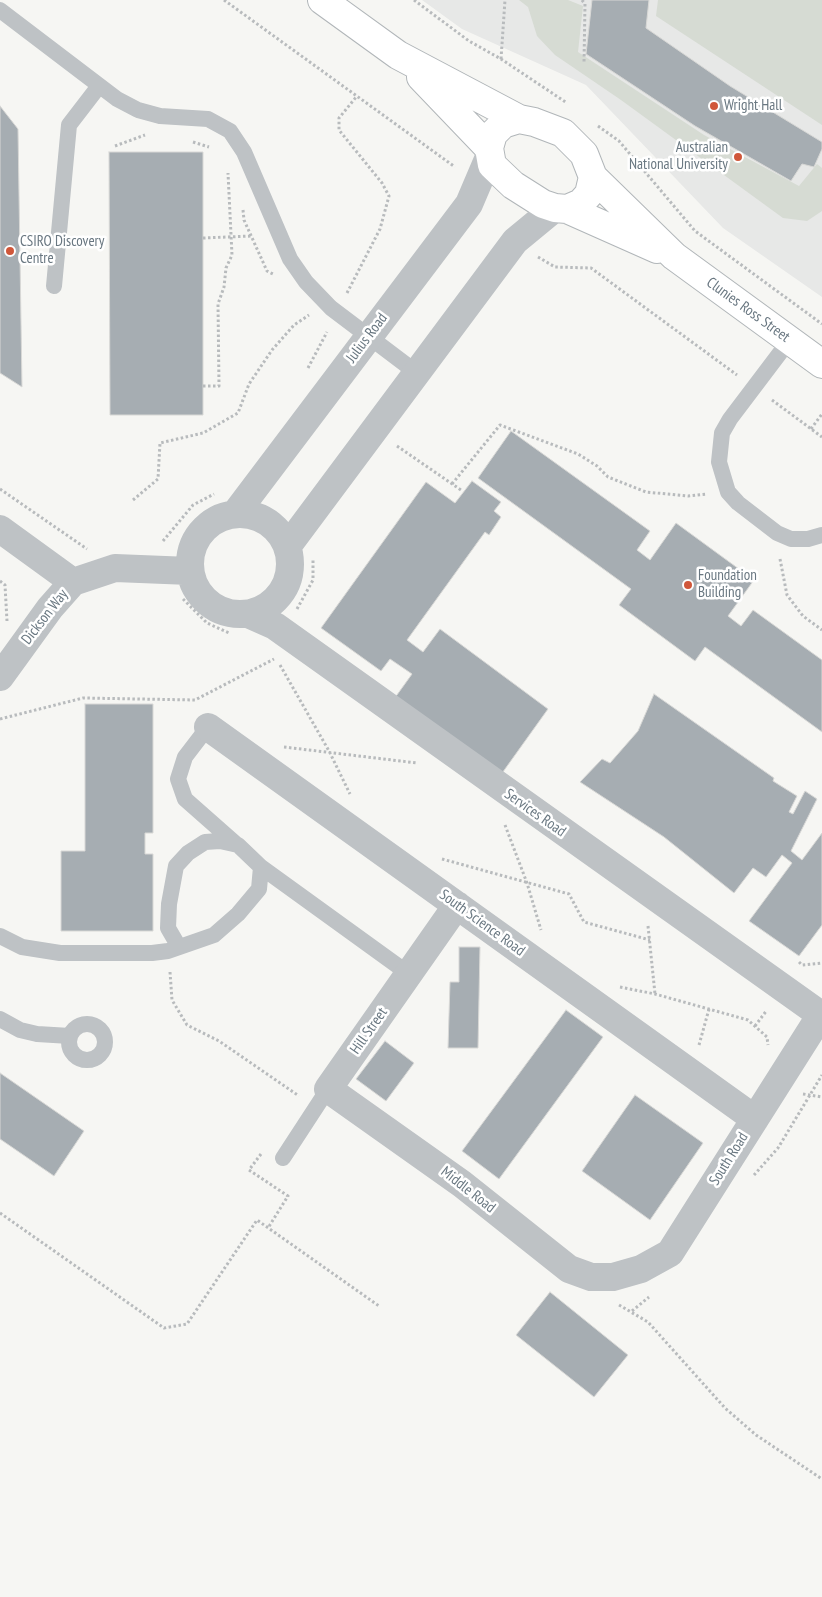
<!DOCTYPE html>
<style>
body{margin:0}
canvas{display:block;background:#f6f6f3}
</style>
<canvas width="822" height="1597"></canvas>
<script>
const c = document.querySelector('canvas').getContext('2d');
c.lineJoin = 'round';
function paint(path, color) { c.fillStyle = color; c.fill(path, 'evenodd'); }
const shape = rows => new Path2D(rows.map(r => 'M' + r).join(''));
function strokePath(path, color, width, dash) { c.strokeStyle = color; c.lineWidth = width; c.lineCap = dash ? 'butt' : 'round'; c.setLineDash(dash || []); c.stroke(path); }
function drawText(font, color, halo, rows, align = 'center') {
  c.font = font + ' "PT Sans Narrow",sans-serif'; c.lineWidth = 5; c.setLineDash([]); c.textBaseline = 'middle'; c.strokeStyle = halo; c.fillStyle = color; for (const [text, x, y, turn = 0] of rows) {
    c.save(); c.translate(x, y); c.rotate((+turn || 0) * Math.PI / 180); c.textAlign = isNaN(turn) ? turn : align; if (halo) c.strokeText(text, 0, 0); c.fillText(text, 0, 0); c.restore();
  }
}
paint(shape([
 [422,0,822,0,822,297,723,228,586,85,462,29]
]), '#e7e8e7');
paint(shape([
 [568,0,583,6,578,52,704,135,799,186,817,164,822,168,822,211,807,221,783,218,621,100,555,55,537,36,528,7,519,0],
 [658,0,822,0,822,125,656,16]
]), '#d6dbd3');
const building = shape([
 [592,0,649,0,646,28,730,86,822,142,822,149,814,167,802,164,791,181,695,126,586,54,592,0],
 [0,106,18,129,22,387,0,373,0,106],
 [109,152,203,152,203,415,110,415,109,152],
 [511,431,650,531,637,550,650,560,676,523,754,580,728,616,741,626,753,610,822,660,822,732,705,647,695,661,619,605,631,589,478,478,511,431],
 [472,481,501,502,494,511,501,517,489,535,485,532,407,640,423,652,440,629,548,709,500,776,394,699,412,674,390,659,381,671,321,628,426,482,455,503,472,481],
 [654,694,774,778,773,781,797,796,789,812,793,814,805,791,817,799,791,851,802,860,822,833,822,925,799,956,749,921,792,863,782,855,766,877,753,868,734,893,664,837,580,782,602,759,610,763,638,731,654,694],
 [85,704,153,704,153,833,145,833,145,854,153,854,153,931,61,931,61,851,85,851,85,704],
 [459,947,480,947,478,1048,448,1048,450,982,459,982,459,947],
 [566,1010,603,1037,499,1179,462,1151,566,1010],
 [385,1041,414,1063,386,1101,356,1079,385,1041],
 [0,1073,84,1131,54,1176,0,1139,0,1073],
 [635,1095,703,1143,650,1220,582,1171,635,1095],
 [550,1292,628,1355,594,1397,516,1335,550,1292]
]);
paint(building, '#a6adb2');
strokePath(building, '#d8d8d6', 1);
const secondary = shape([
 [322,0,398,55,519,119],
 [421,77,489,148],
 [519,119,534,122,563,133,584,154,593,177,589,194,581,203,567,209,555,208,543,204,513,185,492,165,489,148,493,134,503,124,519,119],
 [593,177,674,256,822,364],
 [567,209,657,249]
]);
strokePath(secondary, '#b1b6b9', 30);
strokePath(shape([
 [224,0,455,167],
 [414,0,469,41,501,59,567,103],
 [582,0,585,4,584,63],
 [501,59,505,0],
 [598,126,619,141,695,231,822,324],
 [193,142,209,147],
 [115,146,145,135],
 [243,210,244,220,267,271,273,274],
 [203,238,251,236],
 [538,257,555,267,591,268,737,375],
 [347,293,380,229,389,196,382,183,339,130,339,118,357,96],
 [308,368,327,332],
 [203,386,219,386,218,304,224,287,226,268,232,255,228,173],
 [772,400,822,437],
 [811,429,822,414],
 [397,446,461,490],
 [452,484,500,425,578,454,597,466,608,477,646,492,688,496,707,494],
 [0,489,87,549],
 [133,500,158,479,160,443,203,433,238,413,249,384,272,350,294,325,309,315],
 [163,541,193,505,214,494],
 [780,559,787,595,803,616,822,630],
 [0,581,5,585,7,621],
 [183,599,207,623,229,633],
 [297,609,313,580,313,559],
 [280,665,329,751,350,794],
 [0,719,83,698,195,700,274,659],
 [284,747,417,763],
 [505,825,527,883,541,930],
 [442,859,569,894,584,922,650,940],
 [648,926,655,994],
 [799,962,802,965,822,963],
 [170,972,172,1000,187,1025,219,1041,299,1096],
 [620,987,655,994,748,1020,767,1037,768,1045],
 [755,1026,767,1010],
 [699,1045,709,1009],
 [803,1094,822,1097],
 [261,1154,249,1170,288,1196,268,1228],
 [754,1175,778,1148,822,1075],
 [0,1213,164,1328,187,1324,257,1220,379,1306],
 [619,1305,648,1322,725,1408,756,1435,822,1479],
 [632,1311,649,1297]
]), '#b8bbbd', 3, [2.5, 2.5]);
strokePath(shape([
 [0,10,117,99,138,110,160,116,208,119,230,131,244,152,290,259,306,282,331,308,417,373],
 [54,286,69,125,99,86],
 [789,341,730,419,722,433,719,462,728,492,738,503,777,533,791,539,808,539,822,535],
 [208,727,185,757,178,779,185,799,236,844],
 [0,936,22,947,60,953,152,953,168,951,214,935,238,914,259,889,261,867,409,974],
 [179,947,168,928,169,904,176,866,188,853,205,842,220,841,238,845,261,867],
 [0,1019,20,1030,37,1034,70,1036],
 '69 1042a18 18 0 1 1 36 0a18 18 0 1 1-36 0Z',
 [283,1158,328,1089]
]), '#bec2c5', 16);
strokePath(shape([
 '190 564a50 50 0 1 1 100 0a50 50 0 1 1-100 0Z',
 [235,514,469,204,489,157],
 [0,529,73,582],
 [287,547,515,241,555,208],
 [248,614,275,626,821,1015],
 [0,677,50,608,73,582,115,568,190,571],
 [208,727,755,1119],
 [457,905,328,1089,462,1184,569,1269,591,1277,613,1277,641,1269,670,1253,822,1013]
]), '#bec2c5', 28);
strokePath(secondary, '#fff', 28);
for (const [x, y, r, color] of [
 [714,106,5,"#d0573a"],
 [738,157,5,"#d0573a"],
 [10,251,5,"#d0573a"],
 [688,585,5,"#d0573a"]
]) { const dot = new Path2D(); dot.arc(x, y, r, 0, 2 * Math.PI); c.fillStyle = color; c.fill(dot); strokePath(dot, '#fff', 2); }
drawText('15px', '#697781', '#fff', [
 ["Wright Hall",724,106],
 ["Australian",728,148,"right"],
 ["National University",728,165,"right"],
 ["CSIRO Discovery",20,242],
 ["Centre",20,259],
 ["Foundation",698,576],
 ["Building",698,593]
], 'left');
drawText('15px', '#697781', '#fff', [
 ["Clunies Ross Street",748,310,36],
 ["Julius Road",367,338,-53],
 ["Dickson Way",45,617,-52],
 ["Services Road",535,813,35],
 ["South Science Road",482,923,36],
 ["Hill Street",369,1031,-55],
 ["South Road",729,1159,-58],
 ["Middle Road",468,1190,38]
]);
</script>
